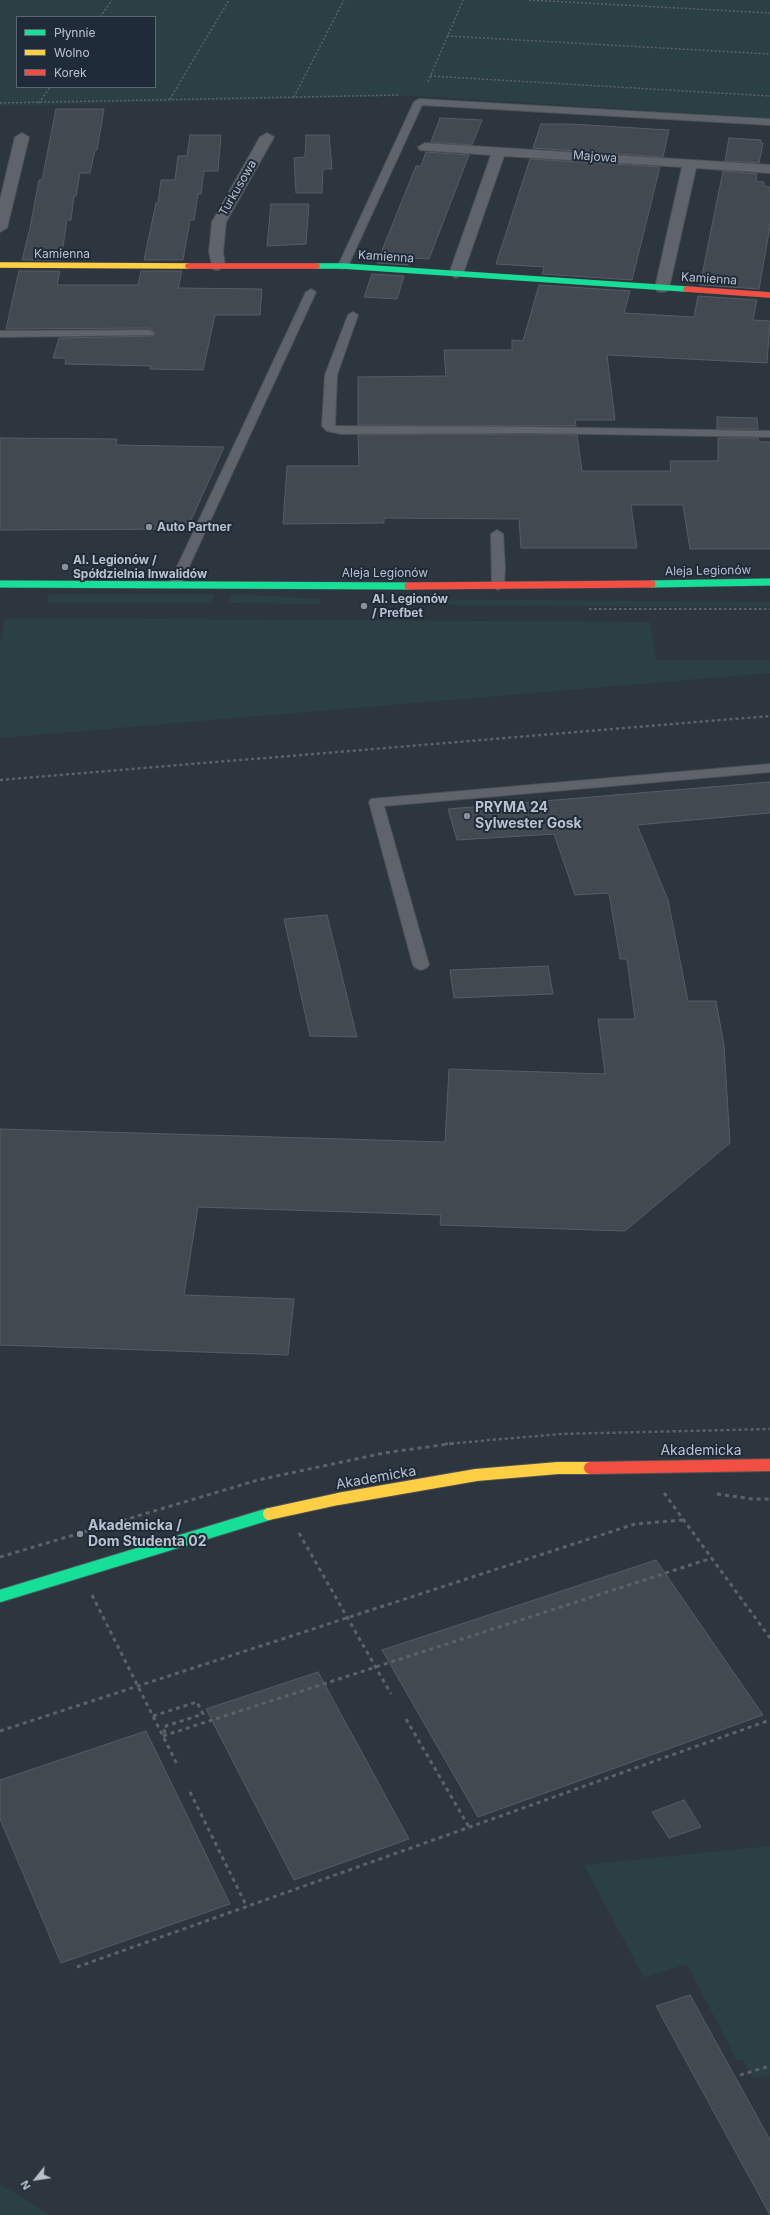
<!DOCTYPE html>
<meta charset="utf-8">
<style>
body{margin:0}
#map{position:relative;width:770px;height:2215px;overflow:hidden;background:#2d353e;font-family:Inter,sans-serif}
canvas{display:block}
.legend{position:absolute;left:16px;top:16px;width:140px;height:72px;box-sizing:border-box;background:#202b39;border:1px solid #5d6774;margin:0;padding:5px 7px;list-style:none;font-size:12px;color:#b9c1cd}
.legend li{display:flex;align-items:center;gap:8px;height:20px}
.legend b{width:20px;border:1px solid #5d6774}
.north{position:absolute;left:16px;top:2159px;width:40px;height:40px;-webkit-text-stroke:3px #202b39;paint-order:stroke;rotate:240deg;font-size:11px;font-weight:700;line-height:16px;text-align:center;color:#b9c1cd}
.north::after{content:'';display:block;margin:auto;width:14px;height:18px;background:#b9c1cd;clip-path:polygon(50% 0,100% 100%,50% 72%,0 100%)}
</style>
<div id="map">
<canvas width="770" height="2215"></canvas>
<ul class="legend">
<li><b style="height:5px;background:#16e098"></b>Płynnie</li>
<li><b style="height:5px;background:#ffcf43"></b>Wolno</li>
<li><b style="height:5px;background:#f24e42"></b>Korek</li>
</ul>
<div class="north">N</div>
</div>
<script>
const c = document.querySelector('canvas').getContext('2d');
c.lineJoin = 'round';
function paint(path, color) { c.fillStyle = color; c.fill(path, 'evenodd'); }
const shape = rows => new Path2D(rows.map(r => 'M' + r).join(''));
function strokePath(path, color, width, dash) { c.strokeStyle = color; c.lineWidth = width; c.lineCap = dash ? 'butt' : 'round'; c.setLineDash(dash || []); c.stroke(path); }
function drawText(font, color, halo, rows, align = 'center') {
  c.font = font + ' Inter,sans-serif'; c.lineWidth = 4; c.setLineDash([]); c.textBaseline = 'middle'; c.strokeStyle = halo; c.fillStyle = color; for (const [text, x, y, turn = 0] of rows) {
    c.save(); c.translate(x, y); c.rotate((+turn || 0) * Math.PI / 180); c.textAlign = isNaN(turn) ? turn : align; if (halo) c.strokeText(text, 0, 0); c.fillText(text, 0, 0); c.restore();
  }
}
paint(shape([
 [0,0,770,0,770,118,414,96,0,106],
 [17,17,155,17,155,87,17,87],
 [49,594,214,594,213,600,208,603,47,603],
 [230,594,252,595,320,599,319,604,229,603],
 [415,599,770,602,770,607,515,606,420,604,415,602],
 [5,618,650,622,657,660,770,660,770,673,0,738,0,643],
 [770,1846,770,2076,754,2078,742,2059,737,2061,687,1964,644,1978,584,1865],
 [0,2184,50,2215,0,2215]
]), '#2a4044');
const building = shape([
 [56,109,104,109,97,150,95,150,90,173,80,173,76,196,74,196,71,220,67,220,61,260,22,260,30,228,39,180,42,180,56,109],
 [440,118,482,120,472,145,431,142,440,118],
 [541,124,571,124,669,130,663,157,533,148,541,124],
 [190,135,221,135,218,171,204,171,201,194,198,194,194,220,190,220,183,260,144,260,156,203,158,203,161,180,175,180,178,156,187,156,190,135],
 [306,135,329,135,332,169,323,169,322,193,296,193,294,158,305,157,306,135],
 [729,138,761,140,760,143,763,143,759,163,725,161,729,138],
 [426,152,469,155,429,259,410,258,408,265,377,263,416,166,421,166,426,152],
 [530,159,660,167,632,280,542,274,544,267,496,264,530,159],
 [723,171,757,174,756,181,764,182,764,186,770,187,770,226,759,289,700,285,723,171],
 [271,204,309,204,306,244,267,246,271,204],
 [19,271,60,271,57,285,138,285,141,271,182,271,178,288,262,289,260,315,215,315,203,370,150,369,151,366,65,364,66,358,53,358,59,338,153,336,155,333,149,328,6,329,19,271],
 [372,274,404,276,397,299,364,297,372,274],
 [539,285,630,291,624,313,694,317,698,296,757,300,753,320,770,321,767,363,607,355,615,420,575,420,576,426,358,425,358,377,446,376,444,350,512,350,512,340,523,341,539,285],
 [717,417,757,418,758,429,717,429,717,417],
 [533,434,577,435,582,471,671,471,670,461,718,461,718,438,758,438,759,442,770,442,770,549,690,549,683,505,631,505,637,548,521,548,519,519,384,518,384,523,283,524,287,466,359,466,358,435,533,434],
 [0,438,117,439,116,445,224,447,187,529,0,530,0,438],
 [770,782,770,813,637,825,668,900,688,1001,716,1001,724,1046,730,1143,625,1231,440,1225,441,1215,198,1207,184,1295,294,1299,288,1355,0,1345,0,1129,445,1142,449,1069,605,1074,598,1019,635,1019,627,959,620,959,609,893,575,895,554,834,457,840,448,809,770,782],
 [327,915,357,1037,310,1036,284,919,327,915],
 [548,966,553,994,454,998,450,970,548,966],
 [656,1560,763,1715,478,1817,382,1650,656,1560],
 [318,1672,409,1839,294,1880,206,1709,318,1672],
 [146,1731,230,1904,61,1963,0,1819,0,1780,146,1731],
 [684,1800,701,1827,669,1838,652,1812,684,1800],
 [690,1995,770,2140,770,2215,656,2006,690,1995]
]);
paint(building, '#434951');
strokePath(building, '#565c65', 1);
const lane = shape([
 [419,99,770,119,770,125,422,105,348,266,343,269,339,268,338,266,414,102,419,99],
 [311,289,316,292,181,584,179,587,171,587,169,584,306,292,311,289],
 [353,312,358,315,337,375,335,426,533,427,770,431,770,437,533,433,341,434,327,431,322,426,325,375,348,315,353,312],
 [149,330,154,333,153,335,0,337,0,331,149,330],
 [497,530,503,534,505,568,504,586,498,590,492,586,491,534,497,530],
 [770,764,770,772,384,806,429,965,426,968,421,970,416,968,413,965,369,802,371,799,770,764]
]);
const street = shape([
 [22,133,29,137,7,228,0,232,0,200,15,137,22,133],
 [267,133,274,137,226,222,223,252,225,266,218,270,213,269,209,252,212,222,260,137,267,133],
 [425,143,770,165,770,173,696,168,669,288,667,291,662,292,657,291,655,288,682,167,504,156,463,274,456,278,449,274,491,155,420,150,418,147,425,143]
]);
const fastFar2 = shape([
 [317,266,343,266,686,289]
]);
const fastFar1 = shape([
 [0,584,408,586],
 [652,584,770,582]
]);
const fast = shape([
 [0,1596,269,1514]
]);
const slowFar1 = shape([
 [0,265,188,266]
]);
const slow = shape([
 [269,1514,338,1499,476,1475,558,1468,590,1468]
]);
const jamFar2 = shape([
 [188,266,317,266],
 [686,289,770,295]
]);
const jamFar1 = shape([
 [408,586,652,584]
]);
const jam = shape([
 [590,1468,770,1465]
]);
strokePath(lane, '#4c5158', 2);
strokePath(street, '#4c5158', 2);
strokePath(fastFar2, '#4c5158', 6);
strokePath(fastFar1, '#4c5158', 8);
strokePath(fast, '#4c5158', 14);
strokePath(slowFar1, '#4c5158', 6);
strokePath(slow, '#4c5158', 14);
strokePath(jamFar2, '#4c5158', 6);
strokePath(jamFar1, '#4c5158', 8);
strokePath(jam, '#4c5158', 14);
strokePath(shape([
 [529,0,770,13],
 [100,17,112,0],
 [447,36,770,54],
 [430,76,770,96],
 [428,82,463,0],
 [294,97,344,0],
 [170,99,229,0],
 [0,103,398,95],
 [39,103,50,87]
]), '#5c6267', 1.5, [2, 2]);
strokePath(shape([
 [589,609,770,609]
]), '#5c6267', 2, [2.5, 2.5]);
strokePath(shape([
 [445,1444,560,1434,770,1429]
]), '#5c6267', 2.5, [3, 3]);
strokePath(shape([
 [664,1493,770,1638],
 [717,1494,753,1499,770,1499],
 [299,1533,391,1694],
 [0,1557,258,1480,384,1453,456,1443],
 [92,1595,178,1766],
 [153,1716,197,1702,203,1714,163,1727,166,1735],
 [406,1719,469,1827],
 [0,1731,635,1524,683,1520],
 [163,1736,712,1558],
 [190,1792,247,1907],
 [77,1967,770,1720],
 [740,2075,770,2066]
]), '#5c6267', 3, [4, 4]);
paint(lane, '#5f636b');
paint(street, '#5f636b');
strokePath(fastFar2, '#16e098', 5.5);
strokePath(fastFar1, '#16e098', 7);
strokePath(fast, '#16e098', 12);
strokePath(slowFar1, '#ffcf43', 5.5);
strokePath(slow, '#ffcf43', 12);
strokePath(jamFar2, '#f24e42', 5.5);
strokePath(jamFar1, '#f24e42', 7);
strokePath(jam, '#f24e42', 12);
strokePath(shape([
 [0,780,770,716]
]), '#5c6269', 2.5, [3, 3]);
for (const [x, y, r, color] of [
 [149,527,4,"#88909b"],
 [65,567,4,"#88909b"],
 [364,606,4,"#88909b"],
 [467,816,4,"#88909b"],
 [80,1534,4,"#88909b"]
]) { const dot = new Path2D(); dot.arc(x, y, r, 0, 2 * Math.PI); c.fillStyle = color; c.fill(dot); strokePath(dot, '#202b39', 1.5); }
drawText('12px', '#b9c1cd', '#202b39', [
 ["Majowa",595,157,4],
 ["Turkusowa",238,188,-60],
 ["Kamienna",62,254],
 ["Kamienna",386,257,4],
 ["Kamienna",709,279,4],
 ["Aleja Legionów",708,571,-1],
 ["Aleja Legionów",385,573]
]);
drawText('bold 12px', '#b9c1cd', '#202b39', [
 ["Auto Partner",157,527],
 ["Al. Legionów /",73,560],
 ["Spółdzielnia Inwalidów",73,574],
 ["Al. Legionów",372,599],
 ["/ Prefbet",372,613]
], 'left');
drawText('bold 14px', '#b9c1cd', '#202b39', [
 ["PRYMA 24",475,808],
 ["Sylwester Gosk",475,824],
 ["Akademicka /",88,1526],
 ["Dom Studenta 02",88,1542]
], 'left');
drawText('14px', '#b9c1cd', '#202b39', [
 ["Akademicka",701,1451],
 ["Akademicka",376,1478,-10]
]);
</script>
